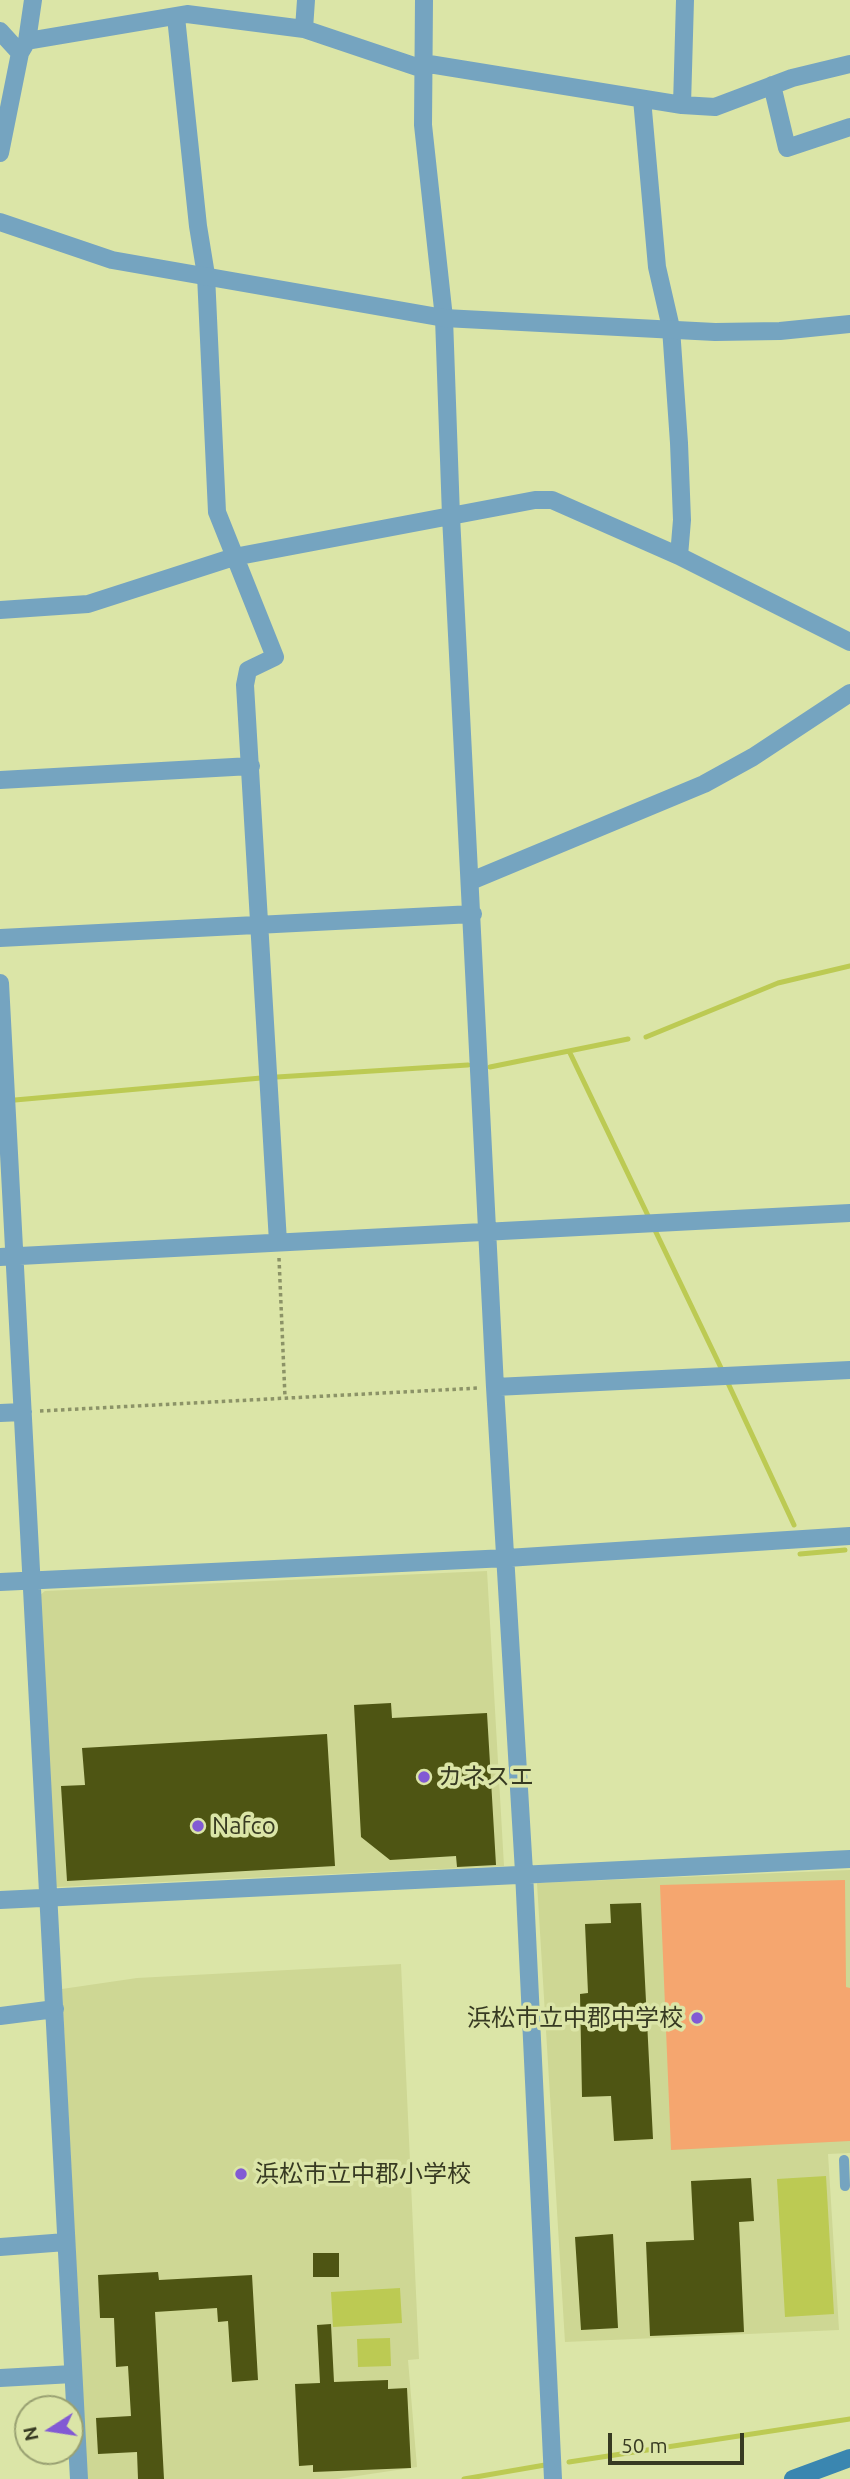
<!DOCTYPE html>
<meta charset="utf-8">
<style>
body{margin:0}
#map{position:relative;width:850px;height:2479px;overflow:hidden;background:#dbe5a7;font-family:Ubuntu,sans-serif}
canvas{display:block}
.north{position:absolute;left:14px;top:2395px;width:70px;height:70px;box-sizing:border-box;background:#dbe5a7;border:2px solid #99a172;border-radius:50%;rotate:258deg;font-size:19px;font-weight:700;line-height:28px;text-align:center;color:#373a22}
.north::after{content:'';display:block;margin:auto;width:24px;height:32px;background:#825ad4;clip-path:polygon(50% 0,100% 100%,50% 72%,0 100%)}
.scale{position:absolute;left:608px;top:2433px;width:136px;height:32px;box-sizing:border-box;border:4px solid #373a22;border-top:0;padding-left:9px;font-size:21px;line-height:24px;white-space:nowrap;color:#373a22;-webkit-text-stroke:5px #dbe5a7;paint-order:stroke}
</style>
<div id="map">
<canvas width="850" height="2479"></canvas>
<div class="north">N</div>
<div class="scale">50 m</div>
</div>
<script>
const c = document.querySelector('canvas').getContext('2d');
c.lineJoin = 'round';
function paint(path, color) { c.fillStyle = color; c.fill(path, 'evenodd'); }
const shape = rows => new Path2D(rows.map(r => 'M' + r).join(''));
function strokePath(path, color, width, dash) { c.strokeStyle = color; c.lineWidth = width; c.lineCap = dash ? 'butt' : 'round'; c.setLineDash(dash || []); c.stroke(path); }
function drawText(font, color, halo, rows, align = 'center') {
  c.font = font + ' Ubuntu,"Noto Sans JP",sans-serif'; c.lineWidth = 7; c.setLineDash([]); c.textBaseline = 'middle'; c.strokeStyle = halo; c.fillStyle = color; for (const [text, x, y, turn = 0] of rows) {
    c.save(); c.translate(x, y); c.rotate((+turn || 0) * Math.PI / 180); c.textAlign = isNaN(turn) ? turn : align; if (halo) c.strokeText(text, 0, 0); c.fillText(text, 0, 0); c.restore();
  }
}
paint(shape([
 [487,1571,504,1866,56,1887,39,1596,45,1591],
 [850,1870,850,2153,828,2154,839,2330,565,2342,537,1883],
 [401,1964,419,2359,408,2360,417,2467,337,2479,87,2479,62,1989,137,1978]
]), '#ced794');
paint(shape([
 [845,1880,846,1987,850,1988,850,2141,671,2150,660,1885]
]), '#f5a66f');
paint(shape([
 [826,2176,834,2314,785,2317,777,2179],
 [400,2288,402,2323,333,2327,331,2292],
 [390,2338,391,2366,358,2367,357,2339]
]), '#bcca53');
strokePath(shape([
 [646,1037,778,983,850,966],
 [570,1053,723,1372],
 [490,1067,628,1039],
 [15,1100,261,1078,468,1065],
 [727,1381,794,1525],
 [800,1554,845,1550],
 [569,2462,850,2419],
 [464,2479,545,2465]
]), '#bcca53', 5);
paint(shape([
 [391,1703,392,1718,487,1713,496,1865,457,1867,456,1856,390,1860,361,1837,354,1705],
 [327,1734,335,1866,67,1881,61,1786,85,1785,82,1748],
 [641,1903,653,2139,614,2141,611,2096,582,2097,580,1994,588,1993,585,1924,611,1923,610,1904],
 [751,2178,754,2221,739,2222,744,2332,650,2336,646,2242,694,2240,691,2181],
 [613,2234,618,2328,581,2330,575,2237],
 [313,2253,339,2253,339,2277,313,2277],
 [158,2272,159,2280,252,2275,258,2380,232,2382,228,2321,218,2322,217,2308,155,2312,164,2479,138,2479,137,2452,98,2454,96,2418,131,2416,128,2366,116,2367,114,2318,100,2318,98,2275],
 [331,2324,334,2382,388,2380,388,2389,407,2388,411,2468,313,2472,313,2465,299,2466,295,2384,320,2383,317,2325]
]), '#4e5513');
strokePath(shape([
 [279,1258,285,1397],
 [40,1411,479,1388]
]), '#8c9367', 3.5, [3.5, 3.5]);
strokePath(shape([
 [844,2160,845,2186]
]), '#75a4c0', 10);
strokePath(shape([
 [424,0,423,125,444,318,451,516,495,1387,524,1872,553,2479],
 [176,17,198,226,206,275,217,512,275,657,248,670,245,685,278,1242],
 [304,29,306,0],
 [0,31,20,53],
 [27,41,187,14,304,29,423,69],
 [423,63,682,105,715,107,792,78,850,64],
 [772,85,787,148,850,127],
 [642,99,657,267,671,328,679,443,682,520,679,556],
 [682,105,685,0],
 [0,153,20,53,27,41,33,0],
 [0,610,88,604,234,557,535,500,552,500,679,556,850,642],
 [0,780,251,766],
 [471,881,704,784,753,757,850,693],
 [0,938,473,914],
 [0,983,79,2479],
 [0,1257,850,1213],
 [495,1387,850,1370],
 [0,1413,23,1412],
 [0,1582,507,1558,850,1536],
 [0,1900,850,1859],
 [0,2016,55,2009],
 [0,2247,66,2242],
 [0,2378,73,2374]
]), '#75a4c0', 18);
strokePath(shape([
 [0,222,112,260,444,318,715,332,780,331,850,324]
]), '#75a4c0', 18);
strokePath(shape([
 [793,2479,850,2458]
]), '#3a86b0', 18);
for (const [x, y, r, color] of [
 [424,1777,7,"#825ad4"],
 [198,1826,7,"#825ad4"],
 [697,2018,7,"#825ad4"],
 [241,2174,7,"#825ad4"]
]) { const dot = new Path2D(); dot.arc(x, y, r, 0, 2 * Math.PI); c.fillStyle = color; c.fill(dot); strokePath(dot, '#dbe5a7', 2.5); }
drawText('24px', '#373a22', '#dbe5a7', [
 ["カネスエ",438,1777],
 ["Nafco",212,1826],
 ["浜松市立中郡中学校",683,2018,"right"],
 ["浜松市立中郡小学校",255,2174]
], 'left');
</script>
